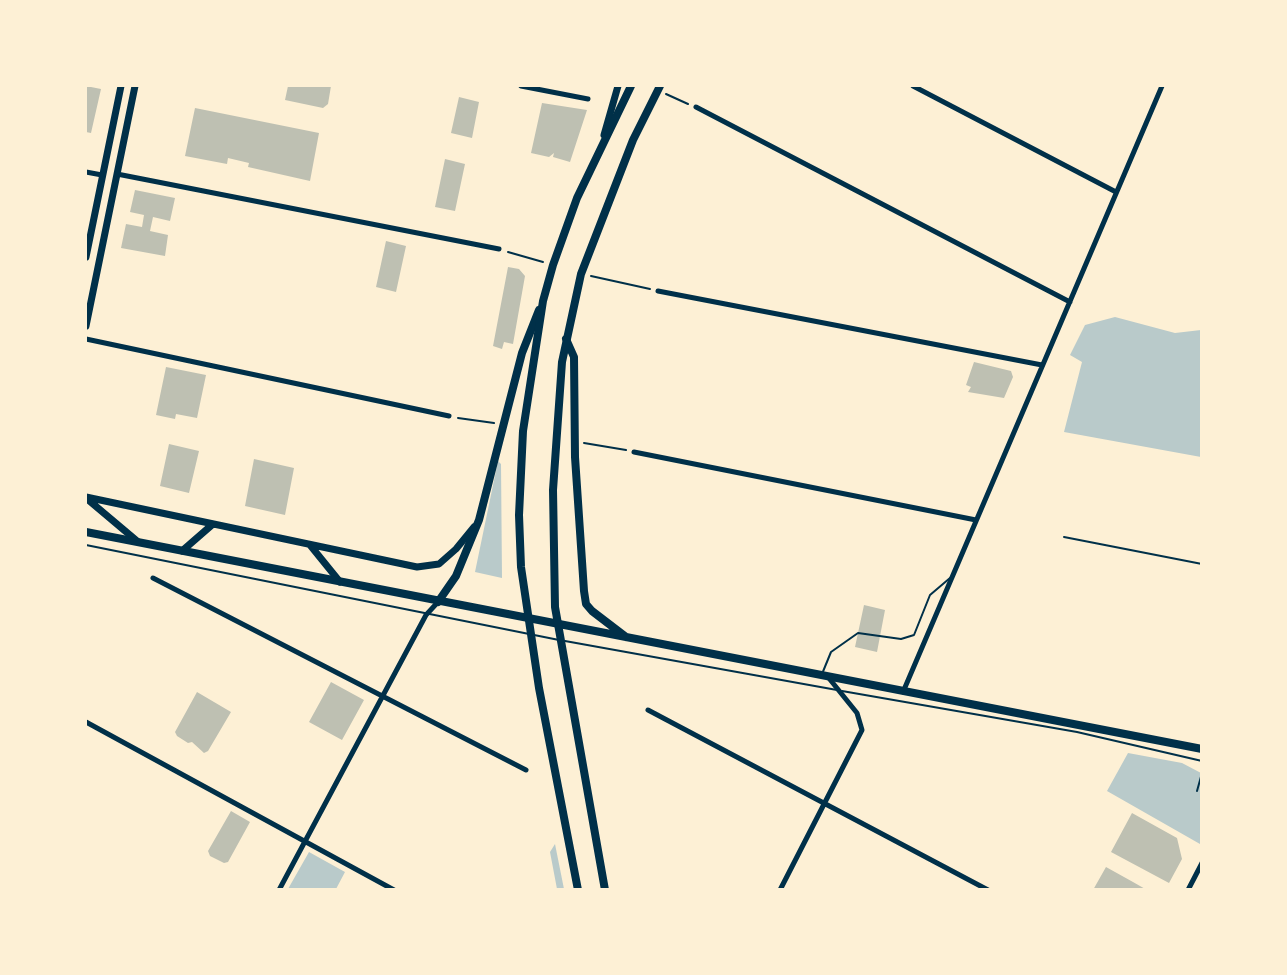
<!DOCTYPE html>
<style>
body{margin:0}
#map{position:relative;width:1287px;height:975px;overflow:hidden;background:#fdf0d5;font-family:"Source Serif 4",serif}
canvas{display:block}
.frame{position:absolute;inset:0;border:87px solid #fdf0d5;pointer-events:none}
</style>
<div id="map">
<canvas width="1287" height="975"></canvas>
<div class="frame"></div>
</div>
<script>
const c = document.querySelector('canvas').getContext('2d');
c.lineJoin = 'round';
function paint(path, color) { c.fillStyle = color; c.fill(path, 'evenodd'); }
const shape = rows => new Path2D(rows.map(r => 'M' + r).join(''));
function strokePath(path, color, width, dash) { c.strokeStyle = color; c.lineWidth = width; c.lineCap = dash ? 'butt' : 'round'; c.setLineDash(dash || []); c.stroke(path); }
paint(shape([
 [1115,317,1175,333,1201,330,1201,457,1064,432,1082,362,1070,355,1085,325],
 [498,461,501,464,502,578,475,572],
 [1128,753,1182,763,1201,773,1200,844,1107,791],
 [555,844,564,889,557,889,550,852],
 [309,852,345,872,336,889,288,889]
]), '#b9caca');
paint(shape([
 [86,86,101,89,91,133,86,132],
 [288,86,331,86,328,104,323,108,285,100],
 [459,97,479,102,472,138,451,133],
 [542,103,587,110,570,162,553,157,554,153,549,157,531,153],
 [195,108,319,133,310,181,248,167,249,163,228,158,227,164,185,156],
 [445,159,465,164,455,211,435,207],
 [135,190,175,198,170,221,153,217,150,231,168,235,165,256,121,248,126,224,142,227,144,215,130,212],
 [386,241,406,246,396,292,376,287],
 [508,267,519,269,525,276,513,344,504,342,502,349,493,346],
 [974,362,1011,371,1013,377,1004,398,968,392,971,387,966,385],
 [166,367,206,375,197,418,176,414,175,419,156,415],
 [169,444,199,451,189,493,160,486],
 [254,459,294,468,285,515,245,506],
 [864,605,885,610,877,652,855,647],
 [331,682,364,700,342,740,309,722],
 [197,692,231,712,208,751,204,753,192,742,188,743,177,736,175,732],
 [231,811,250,822,228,862,224,863,210,856,208,851],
 [1132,813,1177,838,1182,859,1169,883,1111,852],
 [1106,867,1133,882,1147,890,1093,890]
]), '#bec0b2');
strokePath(shape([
 [666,94,688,104],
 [508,252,543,262],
 [591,276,650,289],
 [458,418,494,423],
 [584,443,626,450],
 [1197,791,1202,773]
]), '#003049', 2);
strokePath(shape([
 [1064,537,1202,564],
 [86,545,559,640],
 [565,641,837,690],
 [822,674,831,652,858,633,901,639,914,635,930,595,950,578],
 [842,691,1077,732,1202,761]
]), '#003049', 2);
strokePath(shape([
 [521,86,588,99],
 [913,86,1116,192],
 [696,107,1070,302],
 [86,172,102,175],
 [117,174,499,249],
 [658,291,1042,365],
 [86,339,449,416],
 [634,452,976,520],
 [153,578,526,770],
 [903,692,1162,86],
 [648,710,988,890],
 [86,722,394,890],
 [279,890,426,615,438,602],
 [780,890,862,730,857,713,828,677],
 [1188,890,1202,863]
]), '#003049', 5);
strokePath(shape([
 [604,135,618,86],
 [86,257,121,86],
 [86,326,135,86],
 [86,497,417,567,439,564,456,549,474,527],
 [86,498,137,541],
 [310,545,340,582],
 [182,551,213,524]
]), '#003049', 7);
strokePath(shape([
 [566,339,574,357,575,457,584,591,586,604,592,611,626,637],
 [86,532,1202,749],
 [438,602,456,576,479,520,522,353,539,310]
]), '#003049', 8);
strokePath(shape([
 [578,890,539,688,521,567,519,515,523,431,543,301,553,265,577,198,631,86],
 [605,890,555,607,553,490,562,362,581,274,633,140,660,86]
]), '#003049', 8);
</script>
